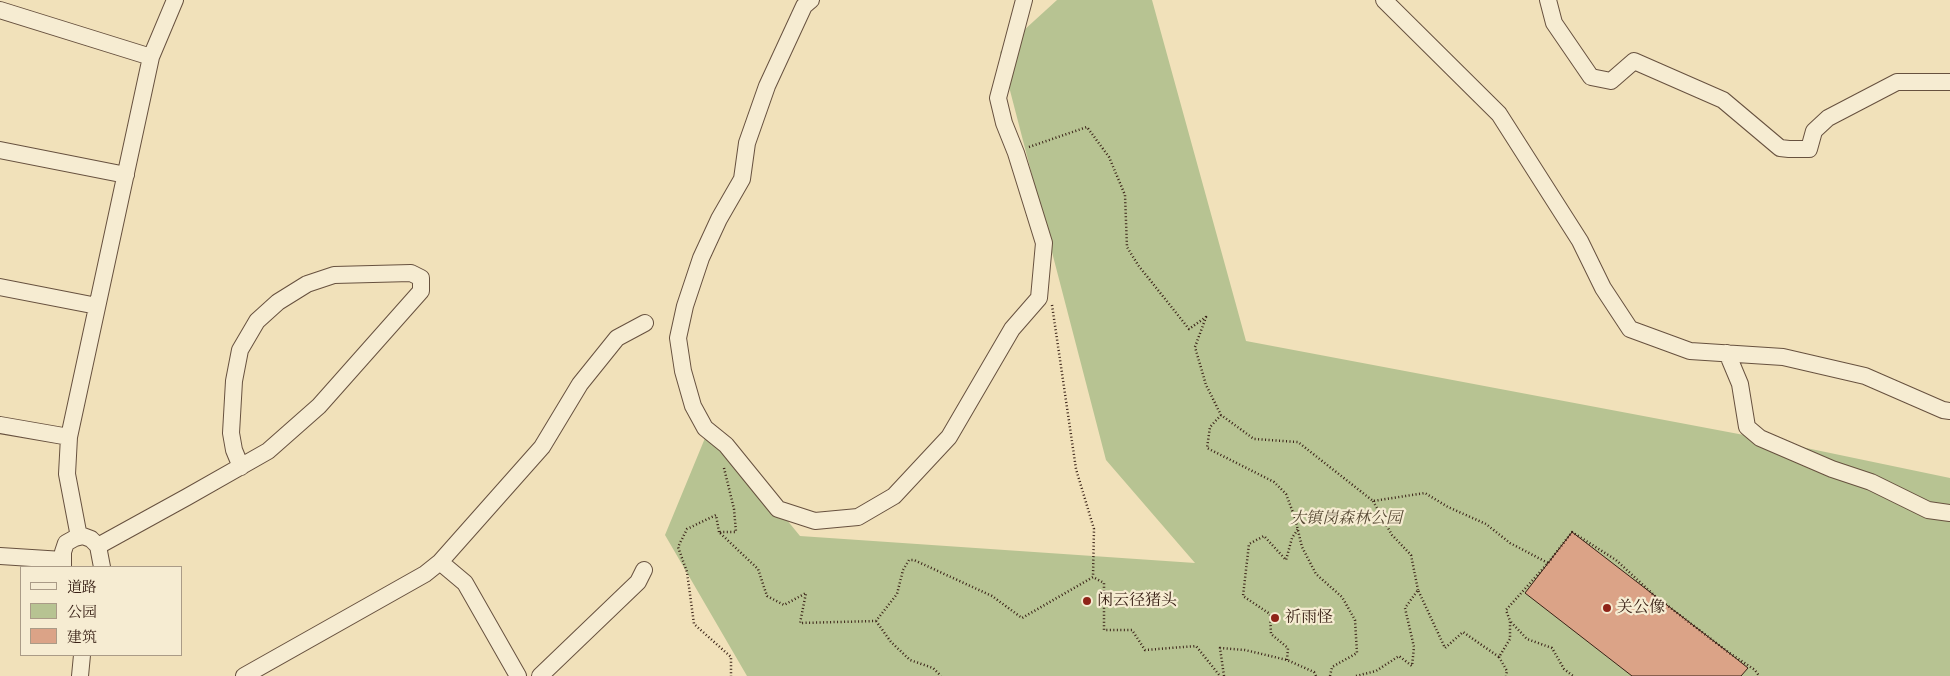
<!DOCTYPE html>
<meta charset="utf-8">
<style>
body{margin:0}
#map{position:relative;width:1950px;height:676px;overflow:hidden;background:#f1e1ba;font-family:Cardo,"Noto Serif SC",serif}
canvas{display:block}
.legend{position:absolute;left:20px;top:566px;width:162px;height:90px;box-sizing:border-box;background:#f6ecd2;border:1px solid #aa9b87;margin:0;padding:6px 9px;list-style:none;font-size:15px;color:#392116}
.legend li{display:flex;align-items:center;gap:10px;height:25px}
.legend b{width:25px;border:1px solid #aa9b87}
</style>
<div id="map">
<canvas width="1950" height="676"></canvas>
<ul class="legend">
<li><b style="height:6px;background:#f6ecd2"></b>道路</li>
<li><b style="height:14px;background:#b7c392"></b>公园</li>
<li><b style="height:14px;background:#dba387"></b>建筑</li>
</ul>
</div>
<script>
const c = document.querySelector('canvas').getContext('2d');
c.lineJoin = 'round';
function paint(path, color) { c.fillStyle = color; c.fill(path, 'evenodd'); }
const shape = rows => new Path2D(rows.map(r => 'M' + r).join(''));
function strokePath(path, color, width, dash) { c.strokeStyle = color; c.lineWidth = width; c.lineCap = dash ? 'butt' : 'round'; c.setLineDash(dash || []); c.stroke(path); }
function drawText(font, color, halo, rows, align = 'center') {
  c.font = font + ' Cardo,"Noto Serif SC",serif'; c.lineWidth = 4.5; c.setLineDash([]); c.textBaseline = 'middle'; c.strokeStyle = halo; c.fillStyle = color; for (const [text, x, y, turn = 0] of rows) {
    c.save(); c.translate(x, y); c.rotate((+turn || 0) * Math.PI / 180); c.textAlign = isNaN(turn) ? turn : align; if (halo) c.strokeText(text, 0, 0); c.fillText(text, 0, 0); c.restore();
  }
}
paint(shape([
 [1057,0,1152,0,1246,341,1744,435,1950,478,1950,676,747,676,665,535,710,426,800,536,1195,563,1106,460,1000,52]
]), '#b7c392');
const building = shape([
 [1572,532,1728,652,1748,668,1741,676,1632,676,1525,593,1572,532]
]);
paint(building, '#dba387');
strokePath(building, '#392116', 1);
const minor = shape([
 [811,0,804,6,767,86,747,143,742,179,719,219,701,258,685,306,678,338,683,371,693,406,705,428,726,445,778,509,815,521,858,517,894,496,949,437,1012,329,1039,298,1044,243,1016,153,1004,123,998,98,1024,0],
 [1384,0,1499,114,1580,241,1603,288,1630,329,1690,351,1783,357,1865,376,1943,410,1950,411],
 [1548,0,1554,23,1591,77,1611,81,1634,61,1723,100,1780,148,1789,149,1809,149,1814,131,1828,118,1897,82,1950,82],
 [0,10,151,57],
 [0,150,126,175],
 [0,287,97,306],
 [1727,353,1740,384,1747,427,1760,438,1832,469,1871,482,1928,510,1950,513],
 [0,425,69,437],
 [79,537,67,474,69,437,151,57,175,0],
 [98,546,187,497,268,451,319,406,421,291,421,278,411,273,334,275,307,284,278,302,257,321,240,350,234,381,231,433,234,450,241,467],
 [0,556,63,560],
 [440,562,465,583,518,676],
 [63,567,63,552,66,543,75,538,83,536,91,539,98,546,102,567],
 [80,676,82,655],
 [244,676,425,574,440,562,542,447,580,384,617,338,645,323],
 [540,676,638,582,644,570]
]);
strokePath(minor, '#67513f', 18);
strokePath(shape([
 [1029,147,1087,127,1109,157,1125,195,1127,247,1138,265,1189,329,1206,317,1195,347,1206,385,1221,415,1254,439,1298,442,1373,501,1425,493,1448,507,1486,524,1510,543,1548,563],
 [1052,305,1076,469,1094,529,1093,577],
 [1221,415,1210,427,1207,448,1274,482,1286,494,1295,518,1302,547,1316,574,1342,597,1355,620,1357,653,1332,667,1330,676],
 [724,468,734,509,736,532,719,532,758,569,767,596,784,605,806,593,800,623,876,621,897,594,903,570,909,560,914,560,992,596,1022,618,1093,577,1104,583,1104,630,1132,630,1145,650,1196,646,1220,676],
 [1373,501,1392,535,1411,555,1418,590],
 [719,532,716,515,687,529,678,547,687,572,694,624,731,657,731,676],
 [876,621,891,642,910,660,933,668,941,676],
 [1511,622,1527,639,1552,648,1564,669,1573,676],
 [1499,657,1507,671,1506,676],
 [1287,660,1288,648,1271,634,1270,614,1243,596,1249,544,1264,536,1286,560,1292,538,1298,529],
 [1224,676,1220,648,1245,650,1287,660,1314,672,1316,676],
 [1356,676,1376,671,1399,656,1412,666,1414,647,1405,608,1418,590,1445,648,1463,632,1499,657,1510,639,1510,621,1506,610,1548,563,1572,532,1616,560,1655,596,1728,652,1755,670,1759,676]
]), '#392116', 2.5, [1, 2.5]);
strokePath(minor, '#f6ecd2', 16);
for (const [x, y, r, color] of [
 [1087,601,5,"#8f2418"],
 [1607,608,5,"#8f2418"],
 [1275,618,5,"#8f2418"]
]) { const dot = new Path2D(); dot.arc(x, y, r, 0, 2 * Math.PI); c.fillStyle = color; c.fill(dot); strokePath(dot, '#f6ecd2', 2); }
drawText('italic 16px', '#584a35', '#f6ecd2', [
 ["大镇岗森林公园",1346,519]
]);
drawText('16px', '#392116', '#f6ecd2', [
 ["闲云径猪头",1097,601],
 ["关公像",1617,608],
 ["祈雨怪",1285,618]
], 'left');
</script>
